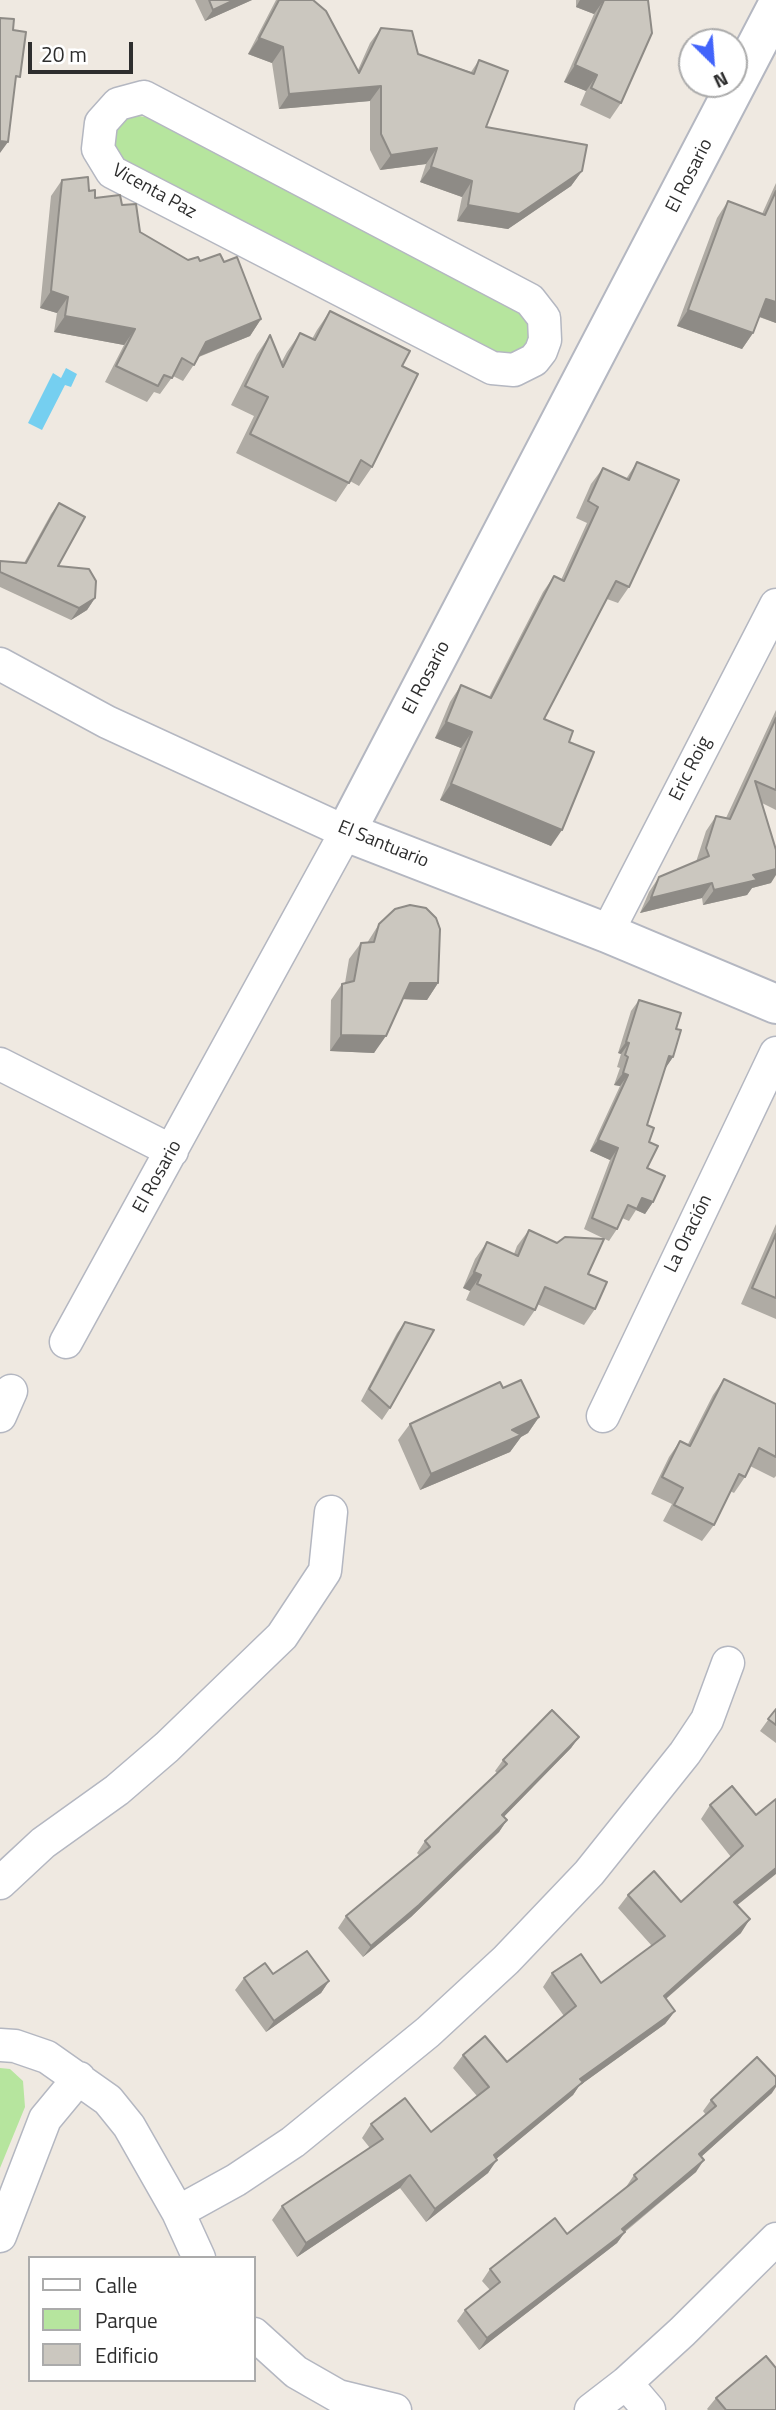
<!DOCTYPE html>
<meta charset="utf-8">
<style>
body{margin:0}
#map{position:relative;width:776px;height:2410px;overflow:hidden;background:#efe9e1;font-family:"Titillium Web",sans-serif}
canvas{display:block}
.legend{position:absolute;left:28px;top:2256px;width:228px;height:126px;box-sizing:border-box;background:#fff;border:2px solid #ababab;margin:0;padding:9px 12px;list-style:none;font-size:21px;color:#2e2e2e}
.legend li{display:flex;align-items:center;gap:14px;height:35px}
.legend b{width:35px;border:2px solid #ababab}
.north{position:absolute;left:678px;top:28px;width:70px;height:70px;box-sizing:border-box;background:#fff;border:2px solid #ababab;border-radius:50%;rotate:155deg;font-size:19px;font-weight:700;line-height:28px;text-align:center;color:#2e2e2e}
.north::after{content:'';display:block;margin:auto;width:24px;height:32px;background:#4264fb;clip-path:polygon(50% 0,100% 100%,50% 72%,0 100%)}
.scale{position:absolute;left:28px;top:42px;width:105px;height:32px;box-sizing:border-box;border:4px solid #2e2e2e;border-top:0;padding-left:9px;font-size:21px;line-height:24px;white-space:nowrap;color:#2e2e2e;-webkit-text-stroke:5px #fff;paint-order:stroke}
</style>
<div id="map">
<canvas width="776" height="2410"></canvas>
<ul class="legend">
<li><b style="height:9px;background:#fff"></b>Calle</li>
<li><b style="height:19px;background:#b6e59e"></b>Parque</li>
<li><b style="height:19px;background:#cbc7bf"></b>Edificio</li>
</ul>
<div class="north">N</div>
<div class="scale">20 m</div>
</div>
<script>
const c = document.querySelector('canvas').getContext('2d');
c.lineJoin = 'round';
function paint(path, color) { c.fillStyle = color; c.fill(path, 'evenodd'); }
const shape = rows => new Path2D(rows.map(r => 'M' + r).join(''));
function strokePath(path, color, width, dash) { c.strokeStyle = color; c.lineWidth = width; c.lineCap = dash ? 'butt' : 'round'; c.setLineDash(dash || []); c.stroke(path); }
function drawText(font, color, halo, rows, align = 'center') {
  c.font = font + ' "Titillium Web",sans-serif'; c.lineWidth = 5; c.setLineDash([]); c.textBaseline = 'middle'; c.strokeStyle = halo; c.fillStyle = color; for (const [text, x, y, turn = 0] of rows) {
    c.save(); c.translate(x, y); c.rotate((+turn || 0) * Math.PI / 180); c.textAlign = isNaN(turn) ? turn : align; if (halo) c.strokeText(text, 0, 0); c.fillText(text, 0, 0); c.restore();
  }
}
paint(shape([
 [134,115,150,118,514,301,529,315,532,335,528,343,521,352,502,358,121,165,109,138,119,121],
 [0,2068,10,2069,23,2081,25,2107,0,2168]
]), '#b6e59e');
paint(shape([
 [66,368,77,374,71,387,65,385,42,430,28,423,53,373,61,378]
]), '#75cff0');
const street = shape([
 [144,97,530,300,544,318,545,340,541,351,534,360,514,370,492,368,112,172,98,149,101,123,118,104,144,97],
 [0,664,107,722,346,832,66,1342],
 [607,933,776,605],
 [0,1064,172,1151],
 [0,1416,11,1391],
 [603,1416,776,1053],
 [0,1883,43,1843,117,1790,167,1747,282,1636,325,1571,331,1512],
 [0,2045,15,2046,47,2057,108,2100,129,2126,178,2212,199,2258],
 [178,2212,236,2180,293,2142,428,2032,506,1960,589,1873,685,1753,707,1720,728,1663],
 [0,2236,45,2119,79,2078],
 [254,2334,296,2372,338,2396,395,2410],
 [626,2383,649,2410],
 [591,2410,626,2383,682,2332,776,2239]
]);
const secondary = shape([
 [776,8,346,832,607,933,776,1004]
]);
strokePath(street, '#b4b7c1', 35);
strokePath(secondary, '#b4b7c1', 42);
strokePath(street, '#fff', 32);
strokePath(secondary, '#fff', 38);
paint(shape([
 [195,0,252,0,205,21],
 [276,0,313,0,358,70,370,43,381,28,418,54,471,72,479,60,486,127,582,171,571,186,508,229,457,221,462,197,420,182,426,164,380,170,370,150,370,101,279,109,272,63,248,54],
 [576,0,648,0,621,103,610,119,580,105,586,91,564,82,594,14,576,7],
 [62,180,89,191,95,198,122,205,140,232,188,260,224,262,261,319,250,336,199,357,183,381,173,376,160,394,154,392,147,402,105,382,124,345,54,332,57,313,40,308,51,196],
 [776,183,776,323,759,317,753,333,742,349,677,326,717,218,728,201,762,214],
 [330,311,402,366,372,467,359,486,350,481,336,502,236,453,254,416,231,405,257,354,270,335,281,363,287,352,300,333,312,339,317,330],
 [637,462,629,587,618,603,607,599,544,719,569,742,551,846,440,800,461,748,435,738,450,702,461,685,489,697,543,592,554,576,561,580,587,523,576,518,591,484,603,468,626,479],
 [59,503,58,566,95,598,87,610,71,620,0,587,0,561,24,563,51,514],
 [776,710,776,810,762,803,771,883,752,888,747,895,703,905,702,898,640,913,649,892,659,877,696,862,706,831,716,816,726,818],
 [379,924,438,983,427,1000,403,999,374,1053,330,1051,331,1000,342,984,345,983,349,959,361,943,367,943],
 [639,1000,676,1029,673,1057,665,1068,647,1125,649,1142,647,1168,653,1202,645,1214,636,1210,629,1221,622,1218,617,1229,609,1241,584,1229,610,1160,590,1151,620,1086,614,1085,620,1068,617,1067,621,1054,618,1053,631,1011],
 [776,1224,776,1319,741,1304],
 [529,1230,588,1274,595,1309,584,1325,537,1304,535,1310,524,1326,466,1300,470,1291,463,1288,475,1259,487,1242,514,1254,517,1246],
 [405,1322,390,1408,382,1420,361,1401,397,1333],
 [724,1379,776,1404,776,1476,774,1478,750,1466,745,1477,734,1493,730,1491,714,1525,702,1541,663,1521,672,1504,651,1494,669,1457,680,1441,688,1444,713,1395],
 [503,1388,539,1417,528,1433,521,1437,510,1452,420,1490,398,1440,410,1424],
 [776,1709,776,1743,760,1731],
 [579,1737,571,1748,503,1817,507,1820,499,1832,411,1917,363,1957,338,1928,346,1916,419,1855,417,1853,425,1841,497,1773,495,1771,503,1760],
 [710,1805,756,1815,737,1905,741,1933,666,1999,675,2011,665,2024,579,2086,573,2095,496,2159,488,2173,426,2222,400,2188,297,2257,272,2220,282,2206,370,2148,362,2138,371,2124,431,2132,477,2096,453,2068,463,2055,507,2062,564,2016,543,1987,552,1973,601,1983,652,1946,618,1908,628,1895,681,1902,731,1857,701,1819],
 [273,1974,329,1981,321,1993,266,2032,235,1990,244,1978],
 [772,2093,701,2157,696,2172,625,2232,617,2243,479,2350,457,2321,465,2310,490,2290,482,2281,490,2269,567,2234,627,2188,626,2187,634,2175,706,2115,703,2111,711,2100],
 [716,2398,776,2410,708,2410,707,2409]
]), '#afaba4');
paint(shape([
 [234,0,252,0,205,21,213,10],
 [580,0,604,0,594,14,576,7],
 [259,38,283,47,272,63,248,54],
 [575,65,597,75,586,91,564,82],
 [381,86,370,101,279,109,289,94],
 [0,141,8,142,0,153],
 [437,148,426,164,380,170,391,155],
 [431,167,472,181,462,197,420,182],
 [582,171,571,186,508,229,457,221,468,205],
 [51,291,68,297,57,313,40,308],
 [766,299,776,302,776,323,755,315],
 [688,310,753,333,742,349,677,326],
 [65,316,135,329,124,345,54,332],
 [261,319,250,336,195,358,206,342],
 [95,598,87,610,71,620,79,608],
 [446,722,472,732,461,748,435,738],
 [451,784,562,830,551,846,440,800],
 [776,869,776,875,771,883,752,888,747,895,703,905,714,890,753,875],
 [712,883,702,898,640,913,651,898],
 [410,983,438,983,427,1000,399,999],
 [341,1035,386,1036,374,1053,330,1051],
 [626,1042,629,1043,621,1054,618,1053],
 [669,1056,673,1057,665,1069],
 [623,1073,628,1075,620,1086,614,1085],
 [598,1140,618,1148,610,1160,590,1151],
 [642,1198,653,1202,645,1214,636,1210],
 [474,1272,481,1275,470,1291,463,1288],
 [539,1417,528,1433,521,1437,510,1452,420,1490,431,1474,512,1430],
 [579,1737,571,1748,494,1827,502,1815],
 [507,1820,499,1832,411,1917,363,1957,371,1946],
 [776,1868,776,1874,725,1915,734,1902],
 [750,1919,741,1933,654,2009,664,1996],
 [329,1981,321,1993,266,2032,274,2021],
 [675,2011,665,2024,579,2086,573,2095,484,2169,494,2155,580,2079],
 [776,2085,776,2087,772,2093,691,2166,699,2154],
 [497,2160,488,2173,426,2222,435,2209],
 [704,2160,696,2172,615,2239,625,2232,617,2243,479,2350,487,2338],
 [410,2175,400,2188,297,2257,306,2243]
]), '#8e8b86');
const building = shape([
 [209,0,234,0,213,10,209,0],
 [279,0,313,0,326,11,359,73,381,28,412,31,418,54,474,74,479,60,508,71,486,127,587,145,582,171,519,214,468,205,472,181,431,167,437,148,391,155,381,134,381,86,289,94,283,47,259,38,279,0],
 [604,0,648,0,652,33,621,103,591,88,597,75,575,65,604,0],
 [0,18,14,19,13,30,26,32,20,77,16,76,8,142,0,141,0,18],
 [88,177,89,191,95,190,95,198,120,195,122,205,136,204,140,232,188,260,198,257,200,261,220,254,224,262,237,257,261,319,206,342,194,365,182,358,172,378,164,375,158,386,116,366,135,329,65,316,68,297,51,291,62,180,88,177],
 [776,191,776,302,766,299,753,333,688,310,728,201,765,215,776,191],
 [330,311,410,351,402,366,418,374,372,467,361,460,349,483,250,434,268,397,245,386,270,335,283,367,300,333,315,340,330,311],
 [637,462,679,480,629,587,616,581,544,719,573,731,569,742,594,752,562,830,451,784,472,732,446,722,461,685,491,698,554,576,564,581,598,507,588,501,603,468,629,480,637,462],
 [59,503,85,517,58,566,89,569,96,581,95,598,79,608,0,572,0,561,26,563,59,503],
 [776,718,776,790,755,781,776,850,776,869,753,875,757,880,714,890,712,883,651,898,659,877,709,856,706,848,716,816,730,819,776,718],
 [410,905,426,908,436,918,440,929,438,983,410,983,386,1036,341,1035,342,984,354,981,361,943,374,942,379,924,395,909,410,905],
 [639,1000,681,1013,676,1029,681,1030,673,1057,669,1056,647,1125,654,1128,649,1142,658,1146,647,1168,665,1176,653,1202,642,1198,637,1209,628,1205,617,1229,592,1218,618,1148,598,1140,628,1075,623,1073,628,1057,625,1055,629,1043,626,1042,639,1000],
 [529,1230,557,1243,565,1237,604,1239,588,1274,607,1282,595,1309,545,1287,535,1310,477,1284,481,1275,474,1272,487,1242,518,1256,529,1230],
 [776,1234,776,1298,752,1288,776,1234],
 [405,1322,434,1330,390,1408,369,1389,405,1322],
 [724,1379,776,1404,776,1457,759,1448,745,1477,739,1474,714,1525,674,1505,683,1488,662,1477,680,1441,690,1446,724,1379],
 [521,1380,539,1417,512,1430,521,1435,431,1474,410,1424,500,1382,503,1388,521,1380],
 [776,1709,776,1725,768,1719,776,1709],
 [552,1710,579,1737,502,1815,507,1820,419,1905,371,1946,346,1916,430,1847,425,1841,507,1764,503,1760,552,1710],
 [732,1786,756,1815,776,1799,776,1868,734,1902,750,1919,664,1996,675,2011,580,2079,583,2082,494,2155,497,2160,435,2209,410,2175,306,2243,282,2206,383,2139,371,2124,405,2098,431,2132,489,2087,463,2055,485,2036,507,2062,576,2006,552,1973,581,1954,601,1983,665,1936,628,1895,654,1871,681,1902,743,1846,710,1805,732,1786],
 [307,1951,329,1981,274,2021,244,1978,265,1963,273,1974,307,1951],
 [757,2057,776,2077,776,2085,699,2154,704,2160,622,2229,625,2232,487,2338,465,2310,500,2282,490,2269,555,2218,567,2234,637,2179,634,2175,716,2106,711,2100,757,2057],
 [766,2356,776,2368,776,2410,726,2410,716,2398,766,2356]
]);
paint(building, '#cbc7bf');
strokePath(building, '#8e8b86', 2);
drawText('19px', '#2e2e2e', '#fff', [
 ["El Rosario",690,176,-63],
 ["Vicenta Paz",154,192,29],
 ["El Rosario",427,678,-62],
 ["Eric Roig",691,769,-63],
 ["El Santuario",383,845,22],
 ["El Rosario",158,1177,-61],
 ["La Oración",689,1234,-64]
]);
</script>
